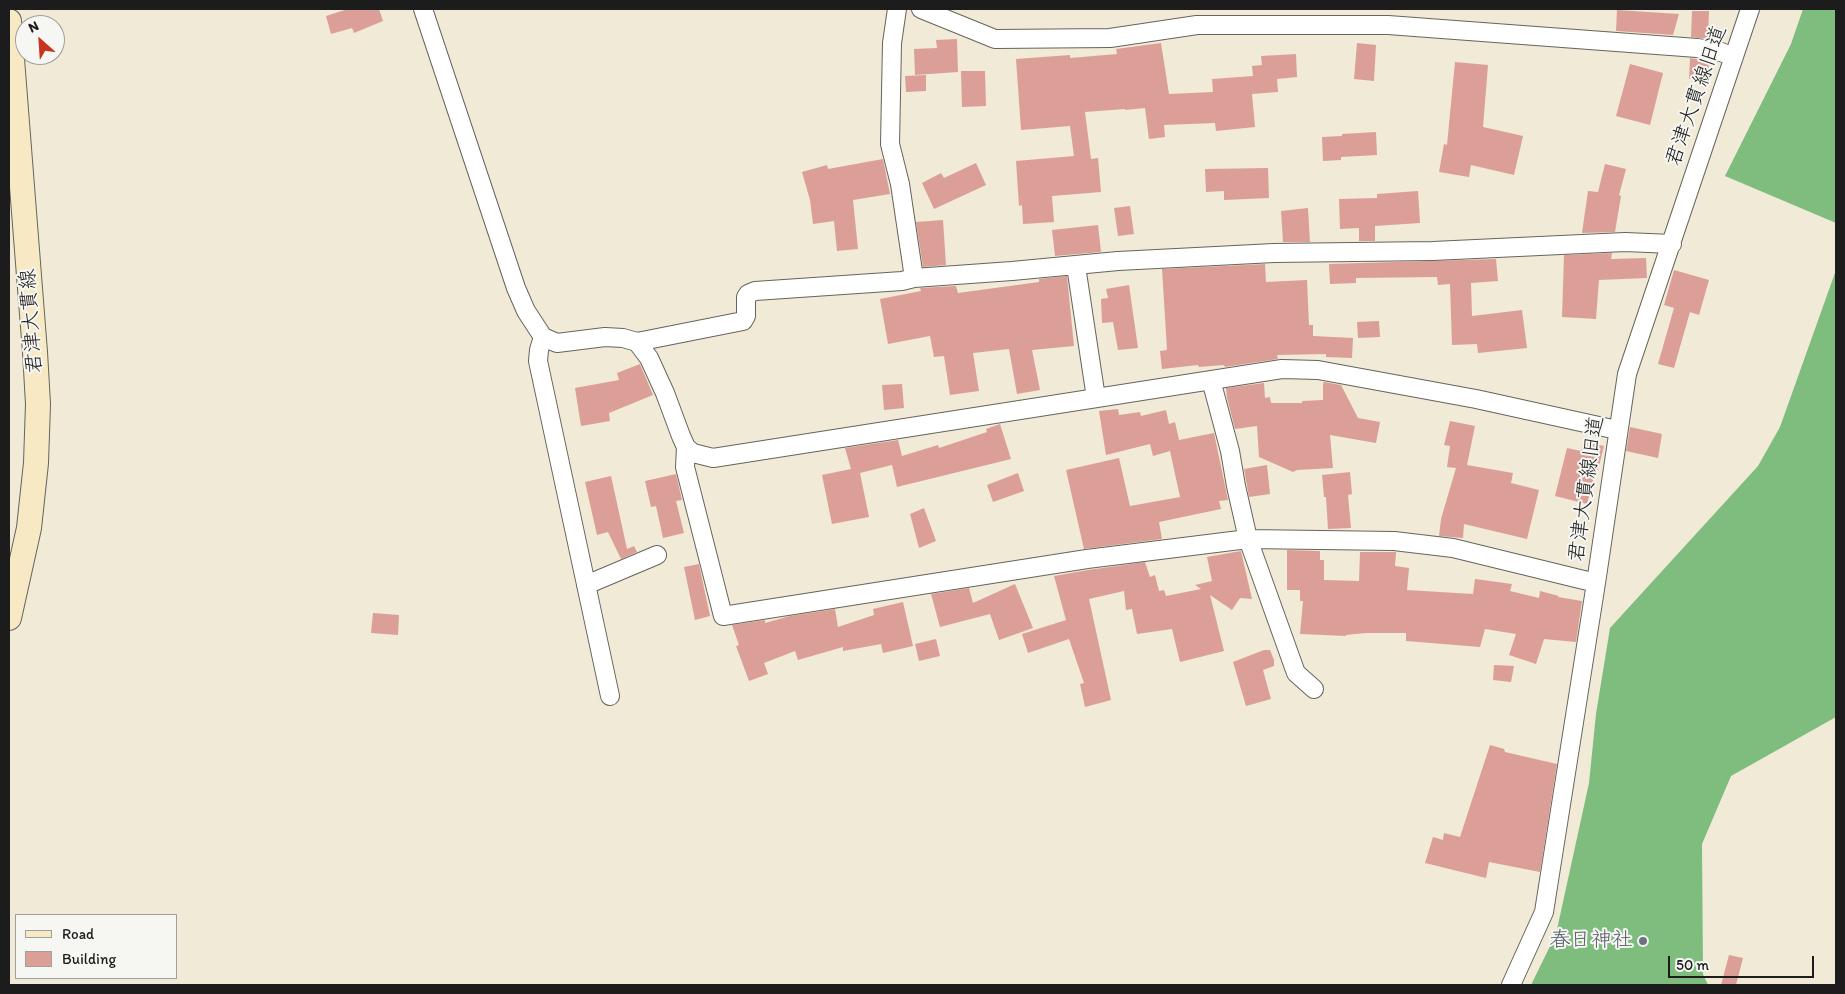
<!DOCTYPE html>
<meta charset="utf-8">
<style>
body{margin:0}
#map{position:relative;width:1845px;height:994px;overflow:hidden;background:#f0ead6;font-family:Itim,sans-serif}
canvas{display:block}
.frame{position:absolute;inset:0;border:10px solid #1c1c1c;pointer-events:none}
.legend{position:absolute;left:15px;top:914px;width:162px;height:65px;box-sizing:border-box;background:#f6f6f2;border:1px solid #9f9f9c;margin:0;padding:6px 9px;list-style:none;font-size:15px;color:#1c1c1c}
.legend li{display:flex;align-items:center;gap:10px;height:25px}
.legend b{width:25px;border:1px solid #9f9f9c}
.north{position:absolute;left:15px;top:15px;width:50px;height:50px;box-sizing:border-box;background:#f6f6f2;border:1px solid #9f9f9c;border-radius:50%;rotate:334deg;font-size:14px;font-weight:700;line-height:20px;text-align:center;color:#1c1c1c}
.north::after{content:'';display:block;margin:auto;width:18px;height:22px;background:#c8321e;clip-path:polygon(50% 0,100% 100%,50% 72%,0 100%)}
.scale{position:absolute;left:1668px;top:956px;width:146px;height:22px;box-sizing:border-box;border:2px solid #1c1c1c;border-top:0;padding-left:6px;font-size:15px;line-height:18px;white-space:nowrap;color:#1c1c1c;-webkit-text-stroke:4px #f6f6f2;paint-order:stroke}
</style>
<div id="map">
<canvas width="1845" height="994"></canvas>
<div class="frame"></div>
<ul class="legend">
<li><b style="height:6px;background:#f6e9c3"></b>Road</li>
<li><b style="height:14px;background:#db9f98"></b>Building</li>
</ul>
<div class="north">N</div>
<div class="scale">50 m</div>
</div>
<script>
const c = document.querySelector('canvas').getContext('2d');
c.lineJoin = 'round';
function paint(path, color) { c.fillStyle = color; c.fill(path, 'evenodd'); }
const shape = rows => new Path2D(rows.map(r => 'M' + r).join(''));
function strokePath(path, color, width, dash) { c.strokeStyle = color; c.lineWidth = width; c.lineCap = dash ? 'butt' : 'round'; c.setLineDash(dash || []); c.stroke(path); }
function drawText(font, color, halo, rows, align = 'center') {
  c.font = font + ' Itim,"Klee One",sans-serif'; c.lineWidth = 4; c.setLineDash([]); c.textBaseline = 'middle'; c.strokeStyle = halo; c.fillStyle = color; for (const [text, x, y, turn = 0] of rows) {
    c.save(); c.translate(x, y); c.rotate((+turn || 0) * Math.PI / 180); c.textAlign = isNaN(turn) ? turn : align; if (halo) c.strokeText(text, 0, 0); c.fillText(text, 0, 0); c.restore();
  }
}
paint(shape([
 [1803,9,1836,9,1836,223,1725,176,1791,44],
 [1836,270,1836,717,1731,776,1702,844,1703,974,1708,985,1531,985,1556,934,1589,783,1596,714,1610,628,1758,466,1780,427]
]), '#7ebd7e');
paint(shape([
 [348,9,379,9,383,21,354,33,352,28,331,34,326,16],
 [1617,10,1679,14,1673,35,1616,31],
 [1692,11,1709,11,1708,39,1691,37],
 [957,39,958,72,915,75,914,49,937,48,936,40],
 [1161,43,1169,94,1213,92,1212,79,1253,76,1252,66,1262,65,1261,56,1296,54,1297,77,1277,79,1278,92,1252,94,1255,127,1216,131,1215,123,1164,125,1165,137,1149,139,1145,108,1125,110,1125,109,1085,112,1091,159,1098,158,1101,192,1052,196,1054,222,1023,224,1022,205,1019,206,1016,161,1074,156,1070,126,1021,130,1016,59,1070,55,1070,58,1117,54,1116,49],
 [1357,43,1376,45,1374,81,1354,79],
 [1690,58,1709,61,1708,79,1689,79],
 [1455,62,1488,65,1483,127,1523,136,1514,175,1471,165,1469,177,1439,172,1444,144,1447,145],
 [1630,64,1663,73,1650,125,1616,116],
 [961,71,985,71,986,106,962,107],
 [926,75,926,91,906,92,905,76],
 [1376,132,1377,155,1341,157,1341,160,1323,161,1322,137,1342,136,1342,134],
 [883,159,890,194,853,200,858,249,837,251,834,221,813,224,810,200,802,172,827,165,828,169],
 [976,163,986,185,934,209,922,183,941,173,944,178],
 [1605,164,1626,169,1619,195,1621,196,1615,232,1582,233,1588,191,1598,192],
 [1268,168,1269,198,1224,200,1224,191,1206,192,1205,169],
 [1418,191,1420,223,1375,226,1375,241,1359,241,1359,228,1340,229,1339,199,1377,198,1377,194],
 [1130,206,1134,234,1118,236,1114,208],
 [1308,208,1310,242,1283,242,1281,211],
 [943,220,946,265,923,267,916,222],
 [1098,225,1101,252,1055,256,1052,230],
 [1612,253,1611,259,1646,258,1647,278,1599,280,1596,319,1562,317,1564,255],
 [1496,259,1498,281,1471,283,1472,316,1522,310,1527,348,1478,353,1477,344,1452,345,1450,284,1438,285,1437,277,1356,278,1356,283,1330,284,1329,264],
 [1265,264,1266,282,1307,280,1309,325,1313,325,1313,336,1353,338,1352,358,1326,357,1326,354,1277,355,1278,359,1225,367,1224,365,1199,367,1198,365,1162,369,1160,351,1167,350,1162,269],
 [1674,270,1709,280,1699,315,1690,312,1674,368,1658,364,1674,308,1664,305],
 [1067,276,1074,346,1032,350,1040,390,1017,394,1009,349,973,353,979,391,950,395,944,356,934,357,930,336,888,344,880,299,921,291,920,288,956,286,958,293,1039,282,1039,279],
 [1129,285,1138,348,1118,350,1113,322,1102,323,1101,299,1108,298,1106,289],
 [1379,321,1380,337,1358,338,1357,322],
 [640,364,653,395,609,413,610,421,581,426,575,388,619,380,617,373],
 [1324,382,1341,385,1358,418,1380,422,1376,443,1330,435,1333,468,1297,470,1293,472,1259,457,1257,426,1235,429,1227,398,1226,388,1264,383,1265,398,1270,397,1271,403,1302,403,1302,401,1323,400,1323,384],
 [902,384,904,408,884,410,882,385],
 [1118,409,1119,415,1140,412,1141,416,1166,410,1169,424,1175,422,1179,440,1214,433,1228,500,1219,501,1221,509,1159,522,1162,539,1084,549,1066,470,1119,458,1130,506,1180,497,1170,451,1153,456,1150,444,1106,455,1099,411],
 [1450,421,1475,426,1467,465,1513,473,1511,483,1539,490,1527,539,1464,524,1463,538,1439,536,1441,519,1456,468,1447,467,1450,446,1444,445],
 [1000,424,1011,459,897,487,892,465,860,473,869,517,832,524,822,475,851,469,845,448,898,440,902,456,938,445,939,448,987,432,986,429],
 [1630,427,1662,434,1658,458,1626,451],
 [1583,441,1604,446,1598,470,1596,469,1587,504,1555,496,1567,448,1581,451],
 [1267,465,1270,494,1249,497,1244,469],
 [1350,472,1352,494,1348,495,1351,528,1328,529,1326,497,1324,497,1322,475],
 [1018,473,1024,491,993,502,987,485],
 [676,474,682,500,676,501,684,533,663,538,656,506,651,507,645,481],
 [611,476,627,549,634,546,637,552,621,559,608,532,597,535,585,482],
 [924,508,936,541,919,548,910,514],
 [1287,550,1320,551,1320,560,1324,560,1324,580,1359,581,1360,552,1396,552,1395,566,1409,568,1407,590,1473,594,1475,579,1512,584,1510,591,1539,598,1540,591,1559,596,1558,597,1582,601,1576,642,1544,639,1536,664,1509,655,1516,634,1485,629,1480,647,1406,641,1406,633,1366,633,1346,635,1346,636,1300,634,1303,601,1300,601,1300,590,1287,590],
 [1241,551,1252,599,1240,598,1232,610,1210,595,1224,651,1180,662,1172,629,1137,634,1132,609,1126,610,1124,591,1089,599,1111,700,1085,707,1080,684,1084,683,1069,639,1028,653,1022,634,1066,620,1054,576,1088,570,1145,562,1150,577,1155,575,1159,591,1164,590,1166,596,1201,589,1195,585,1212,581,1207,557],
 [699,564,710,616,695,620,684,567],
 [1015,584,1033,628,999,640,990,614,940,627,931,594,969,588,973,603],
 [903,602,913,646,883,653,881,644,843,651,843,647,798,660,795,651,764,663,768,674,749,681,736,646,739,645,732,625,765,620,765,623,790,616,835,609,838,627,874,615,873,609],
 [373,613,399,615,398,635,371,633],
 [936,639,940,656,919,661,915,644],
 [1264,650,1270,650,1274,660,1274,666,1263,670,1271,699,1246,706,1233,662],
 [1494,665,1514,666,1511,682,1493,680],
 [1490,745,1504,749,1505,752,1557,764,1540,872,1489,862,1486,878,1425,863,1433,837,1443,840,1444,833,1460,837],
 [1729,955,1743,958,1736,985,1721,985]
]), '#db9f98');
const minor = shape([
 [423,9,516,288,526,311,543,337,557,343,605,337,623,338,637,342,649,358,665,393,681,436,686,447,693,453,713,458,1282,369,1318,370,1476,399,1617,430],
 [897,9,892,43,890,144,900,184,914,278],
 [921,9,995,39,1110,38,1197,25,1388,25,1697,48,1721,52,1734,57],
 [1076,266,1096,398],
 [543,337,539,350,538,361,610,696],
 [637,342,743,321,746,316,746,297,748,294,755,291,902,281,914,278,1012,271,1118,261,1274,253,1433,251,1625,242,1672,244],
 [1211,380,1230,451,1236,486,1248,539,1296,673,1314,689],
 [686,447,685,467,723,616,1087,559,1248,539,1394,541,1453,548,1596,583],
 [586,585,657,555],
 [1511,985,1544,912,1596,583,1627,374,1750,9]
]);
const secondary = shape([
 [9,21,35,352,38,404,36,463,29,528,9,618]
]);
strokePath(minor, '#66645d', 20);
strokePath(secondary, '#66645d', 26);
strokePath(minor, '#fff', 18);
strokePath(secondary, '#f6e9c3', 24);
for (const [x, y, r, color] of [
 [1643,941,5,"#6b7280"]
]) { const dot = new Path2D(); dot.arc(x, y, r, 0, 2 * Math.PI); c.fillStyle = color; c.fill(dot); strokePath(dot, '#f6f6f2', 2); }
drawText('21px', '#1c1c1c', '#f6f6f2', [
 ["君津大貫線旧道",1697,96,-71],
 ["君津大貫線",32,321,-94],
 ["君津大貫線旧道",1587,489,-82]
]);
drawText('21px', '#5b616d', '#f6f6f2', [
 ["春日神社",1633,941]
], 'right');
</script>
